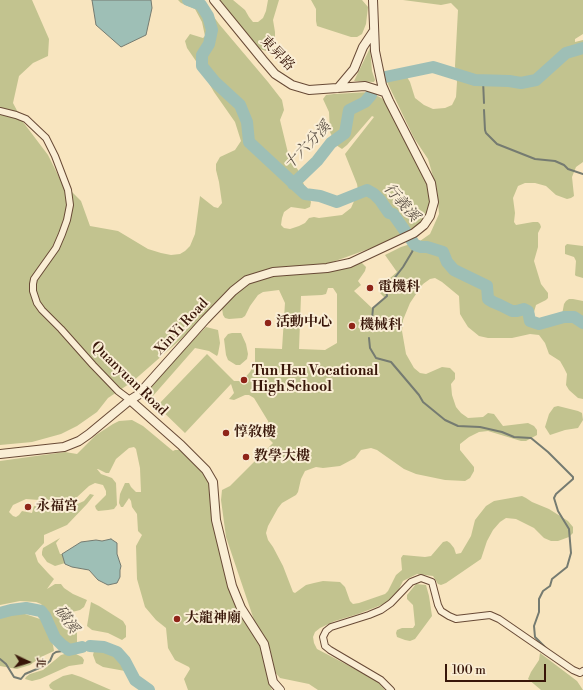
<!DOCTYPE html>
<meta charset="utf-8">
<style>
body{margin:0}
#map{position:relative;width:583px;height:690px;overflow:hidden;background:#f8e5bf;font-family:"Libre Bodoni","Noto Serif TC",serif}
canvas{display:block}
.north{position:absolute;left:8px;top:642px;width:40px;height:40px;-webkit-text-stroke:3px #faeed5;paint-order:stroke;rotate:94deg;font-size:11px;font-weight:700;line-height:16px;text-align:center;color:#381609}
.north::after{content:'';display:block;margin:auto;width:14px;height:18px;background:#381609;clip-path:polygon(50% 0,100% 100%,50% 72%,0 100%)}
.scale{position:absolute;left:445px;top:664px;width:101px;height:18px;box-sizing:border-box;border:2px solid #381609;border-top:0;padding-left:5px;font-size:12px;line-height:14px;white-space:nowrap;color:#381609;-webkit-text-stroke:3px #faeed5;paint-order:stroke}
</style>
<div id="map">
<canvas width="583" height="690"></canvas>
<div class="north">北</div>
<div class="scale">100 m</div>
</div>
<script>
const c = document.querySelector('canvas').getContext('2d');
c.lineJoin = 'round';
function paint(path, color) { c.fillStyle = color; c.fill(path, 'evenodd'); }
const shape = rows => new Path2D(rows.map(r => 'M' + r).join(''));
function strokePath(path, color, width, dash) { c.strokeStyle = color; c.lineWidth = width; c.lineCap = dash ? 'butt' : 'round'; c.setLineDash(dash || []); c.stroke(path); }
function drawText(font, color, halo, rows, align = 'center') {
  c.font = font + ' "Libre Bodoni","Noto Serif TC",serif'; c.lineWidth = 4; c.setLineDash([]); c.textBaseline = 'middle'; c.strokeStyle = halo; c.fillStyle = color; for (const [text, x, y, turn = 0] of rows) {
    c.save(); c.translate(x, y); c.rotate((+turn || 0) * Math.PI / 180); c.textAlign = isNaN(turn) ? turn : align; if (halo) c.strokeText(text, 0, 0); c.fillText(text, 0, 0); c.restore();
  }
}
paint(shape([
 [0,0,32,0,49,39,48,56,33,63,19,76,13,103,23,122,48,155,61,181,81,201,90,226,118,231,148,249,161,253,171,255,180,254,185,251,190,246,195,234,200,196,214,207,218,208,222,203,219,182,216,170,216,164,220,157,235,150,241,141,235,122,214,92,198,64,187,48,185,41,190,34,203,38,205,36,202,22,195,9,181,3,178,0,202,0,219,24,268,82,282,100,284,110,280,120,289,157,298,170,311,202,310,207,305,209,291,207,284,212,282,218,281,225,284,228,290,229,299,226,305,223,309,218,314,217,319,218,342,215,351,208,355,199,358,190,357,184,345,154,374,117,372,116,347,145,342,149,336,145,330,132,329,112,323,99,326,95,334,94,370,92,385,100,429,186,430,202,427,218,422,226,399,238,327,264,281,271,244,280,180,340,132,382,108,398,97,412,77,426,61,434,32,442,0,445],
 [220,0,233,0,245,10,249,17,253,22,258,22,263,18,266,11,268,0,279,0,273,20,275,32,275,41,271,51,266,51,260,49,220,2],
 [311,0,362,0,368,7,366,24,362,34,357,37,351,37,317,26,316,21,316,9],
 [403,0,583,0,583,34,575,39,575,42,583,40,583,162,576,167,572,177,574,196,571,198,567,199,556,195,546,186,535,183,525,183,518,186,513,198,515,213,514,222,516,225,533,222,538,222,540,224,541,227,538,233,538,247,534,261,541,284,548,293,548,298,546,300,536,305,534,312,535,319,539,322,561,320,564,304,566,301,569,299,573,299,583,301,583,399,578,398,569,390,566,385,567,374,564,368,560,361,549,354,545,343,539,335,530,334,512,338,488,338,479,336,468,327,463,319,460,314,459,296,442,282,435,278,430,279,423,284,414,297,410,303,403,320,402,331,406,354,414,368,420,373,426,374,442,367,450,368,455,373,455,379,451,384,452,395,456,407,461,413,468,418,483,417,488,413,494,414,503,426,528,423,534,426,537,430,537,435,526,441,521,441,488,431,479,432,469,437,460,444,460,450,474,467,474,471,470,478,465,481,445,480,416,474,404,469,377,450,371,448,361,450,355,458,340,466,323,468,316,467,305,471,301,479,298,492,296,495,282,503,278,508,268,526,266,533,268,540,273,547,283,566,293,592,295,593,306,585,314,583,323,581,340,582,345,587,350,601,353,604,359,603,385,594,388,591,396,575,402,570,401,558,403,555,425,557,431,556,443,542,447,541,450,543,454,548,456,554,461,553,471,536,475,520,486,506,494,501,522,496,526,498,532,502,549,509,568,521,573,527,573,533,569,537,558,541,551,541,544,538,534,528,516,519,506,518,500,522,493,530,487,541,481,559,446,583,441,585,438,584,433,576,417,574,403,581,397,593,390,601,384,604,358,614,335,621,320,628,315,632,313,637,314,643,317,649,376,680,385,690,318,690,309,684,280,678,275,672,270,649,254,620,226,537,221,500,222,490,230,486,273,443,266,436,271,433,268,421,254,398,249,395,245,395,234,400,229,399,234,393,231,384,185,433,157,406,207,354,234,381,242,381,250,372,255,362,255,348,282,349,285,303,279,290,263,292,258,295,250,306,245,316,242,318,229,319,225,318,223,315,222,308,245,284,280,275,362,263,366,267,365,271,358,281,361,285,354,291,373,309,385,298,380,293,384,290,381,286,397,272,385,255,401,247,420,241,430,234,439,214,437,190,428,159,414,138,387,82,388,80,401,77,407,77,410,82,415,98,424,105,433,109,445,108,452,105,456,97,457,82,455,66,458,10,451,3,441,5],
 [328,288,333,288,337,294,337,343,325,350,299,349,301,296,322,295,326,294],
 [370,48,372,71,375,80,374,82,354,81],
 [567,244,583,246,583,278,576,276,575,275,576,261,574,257,565,254,565,246],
 [206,327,218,330,220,343,218,354,217,356,209,351,195,348,152,397,148,398,143,394,143,390],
 [232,333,241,333,246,344,248,354,247,359,240,365,236,365,228,360,226,355,224,339,228,334],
 [558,406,578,411,582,413,583,420,578,428,565,430,550,435,545,427,549,414,554,407],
 [132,420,143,426,173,451,175,450,181,450,187,455,204,473,209,485,223,566,232,597,261,646,269,683,272,690,188,690,184,679,190,669,189,667,175,660,168,648,166,628,156,620,145,607,137,579,136,546,142,535,138,531,137,514,132,507,131,501,129,498,123,507,121,507,119,503,120,494,125,483,129,483,131,487,136,492,141,492,140,468,136,449,134,447,129,448,116,459,109,473,106,473,98,469,97,469,101,474,112,478,116,483,117,505,114,509,108,510,98,511,96,509,95,506,106,495,106,491,103,485,95,483,89,486,76,498,61,505,39,500,26,499,13,505,9,512,13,516,16,517,19,515,22,511,32,513,34,506,39,507,53,512,58,513,84,501,90,494,94,495,87,504,67,525,44,535,44,543,35,553,38,562,48,573,54,579,47,589,55,584,61,584,64,588,73,594,87,600,84,607,80,610,72,612,72,615,77,618,77,643,74,645,70,645,65,644,60,641,56,636,46,611,41,604,36,602,20,601,0,605,0,461,65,452,77,454,96,435,113,424,119,421],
 [60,538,56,543,60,554,62,554,65,563,55,566,47,562,42,555,42,552,43,548],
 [416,584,426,585,429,596,432,616,415,639,410,641,405,640,397,637,396,633,397,630,402,628,413,628,415,625,413,605,407,599,407,595],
 [91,602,99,606,123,621,126,626,126,637,122,640,108,633,92,630,87,626],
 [12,614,25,614,40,619,46,626,53,645,54,651,41,657,30,665,17,669,0,666,0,618],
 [99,649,110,650,118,657,125,671,103,667,96,663,93,655,94,651],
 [72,652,82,657,84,660,83,664,69,666,40,679,32,681,25,679,26,677,30,674,43,670,61,655],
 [540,653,577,681,583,690,541,690,528,679,531,672,539,660],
 [72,674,81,677,111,690,53,690,50,688,49,685,52,682,63,676]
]), '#c2c38f');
const water = shape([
 [92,0,151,0,152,8,146,35,121,47,96,25,92,0],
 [111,539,117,543,117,554,121,566,120,570,120,577,117,583,108,585,98,580,89,570,72,567,65,564,62,554,81,542,96,540,102,541,111,539]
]);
paint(water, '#9ebfb6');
strokePath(water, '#757b71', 1);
strokePath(shape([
 [483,80,484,103],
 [484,110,485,130,486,133,497,144,535,159,555,161,564,165,568,169,583,174],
 [371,330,373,308,387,296,386,289,403,267,412,252,415,245],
 [369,338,370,348,376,358,391,362,419,395,423,402,445,420,458,426,480,427,502,432,514,437,531,438,548,452,573,477,573,479,556,494,554,498,558,511,569,529,571,553,567,567,552,579,550,586,543,591,539,599,539,612,534,626,535,637,547,649],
 [0,659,6,664,14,677,21,679,25,674,44,666,50,661,53,654,56,652,69,650]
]), '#757b71', 2);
strokePath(shape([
 [188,0,201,5,208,16,212,30,209,44,202,55,202,66,215,82,240,105,247,122,249,142,305,194,320,196,337,202,367,190,374,194,380,200,389,213,393,214,415,245,421,247,427,247,443,252,447,262,454,270,487,286,488,299,493,302,500,305,512,311,517,311,524,309,528,311,530,321,539,324,564,317,574,317,583,323],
 [385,77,433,67,475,80,509,81,521,83,536,80,566,53,583,48],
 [293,184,317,161,331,143,345,133,349,110,365,102,371,95],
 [0,613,11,610,26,608,41,611,45,616,55,638,62,645,69,650,82,647],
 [90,646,104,647,117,652,125,661,135,680,149,690]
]), '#9ebfb6', 12);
const minor = shape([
 [0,111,16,115,26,119,46,138,55,156,68,190,70,205,67,220,62,234,56,248,34,279,33,284,33,291,37,303,42,310,61,329,93,365,118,391,130,400],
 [391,690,381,680,330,650,325,646,323,637,326,631,331,627,369,615,381,610,391,603,411,582,421,578,432,582,438,605,441,611,449,616,456,619,490,615,499,619,573,670,580,673,583,671]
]);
const tertiary = shape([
 [214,0,263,60,275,74,292,85,309,90,365,86,384,92],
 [338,88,354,69,363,47,373,32],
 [130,400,181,445,206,470,213,482,216,520,232,586,241,608,264,644,273,682,280,690],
 [0,454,64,447,79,441,89,434,130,400,138,395,205,320,233,291,247,280,273,272,327,268,350,263,414,233,424,225,430,216,434,202,431,183,389,101,382,85,375,51,373,0]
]);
strokePath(minor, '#684a36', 8);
strokePath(tertiary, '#684a36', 10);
strokePath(minor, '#faeed5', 6);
strokePath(tertiary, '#faeed5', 8);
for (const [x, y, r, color] of [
 [370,288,4,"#8f2418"],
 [268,323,4,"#8f2418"],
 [352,326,4,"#8f2418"],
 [244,380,4,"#8f2418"],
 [226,433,4,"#8f2418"],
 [246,457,4,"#8f2418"],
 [28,507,4,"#8f2418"],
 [177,619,4,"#8f2418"]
]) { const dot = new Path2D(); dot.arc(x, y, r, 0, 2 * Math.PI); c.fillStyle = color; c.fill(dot); strokePath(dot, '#faeed5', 1.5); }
drawText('14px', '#381609', '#faeed5', [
 ["東昇路",277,54,46],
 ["XinYi Road",182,327,-47],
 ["Quanyuan Road",129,379,44]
]);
drawText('bold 14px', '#381609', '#faeed5', [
 ["電機科",378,288],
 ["活動中心",276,323],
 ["機械科",360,326],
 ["Tun Hsu Vocational",252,372],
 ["High School",252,388],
 ["惇敘樓",234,433],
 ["教學大樓",254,457],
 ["永福宮",36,507],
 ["大龍神廟",185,619]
], 'left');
drawText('italic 15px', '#5c5146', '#faeed5', [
 ["十六分溪",308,146,-46],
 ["行義溪",401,203,49],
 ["磺溪",66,620,55]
]);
</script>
